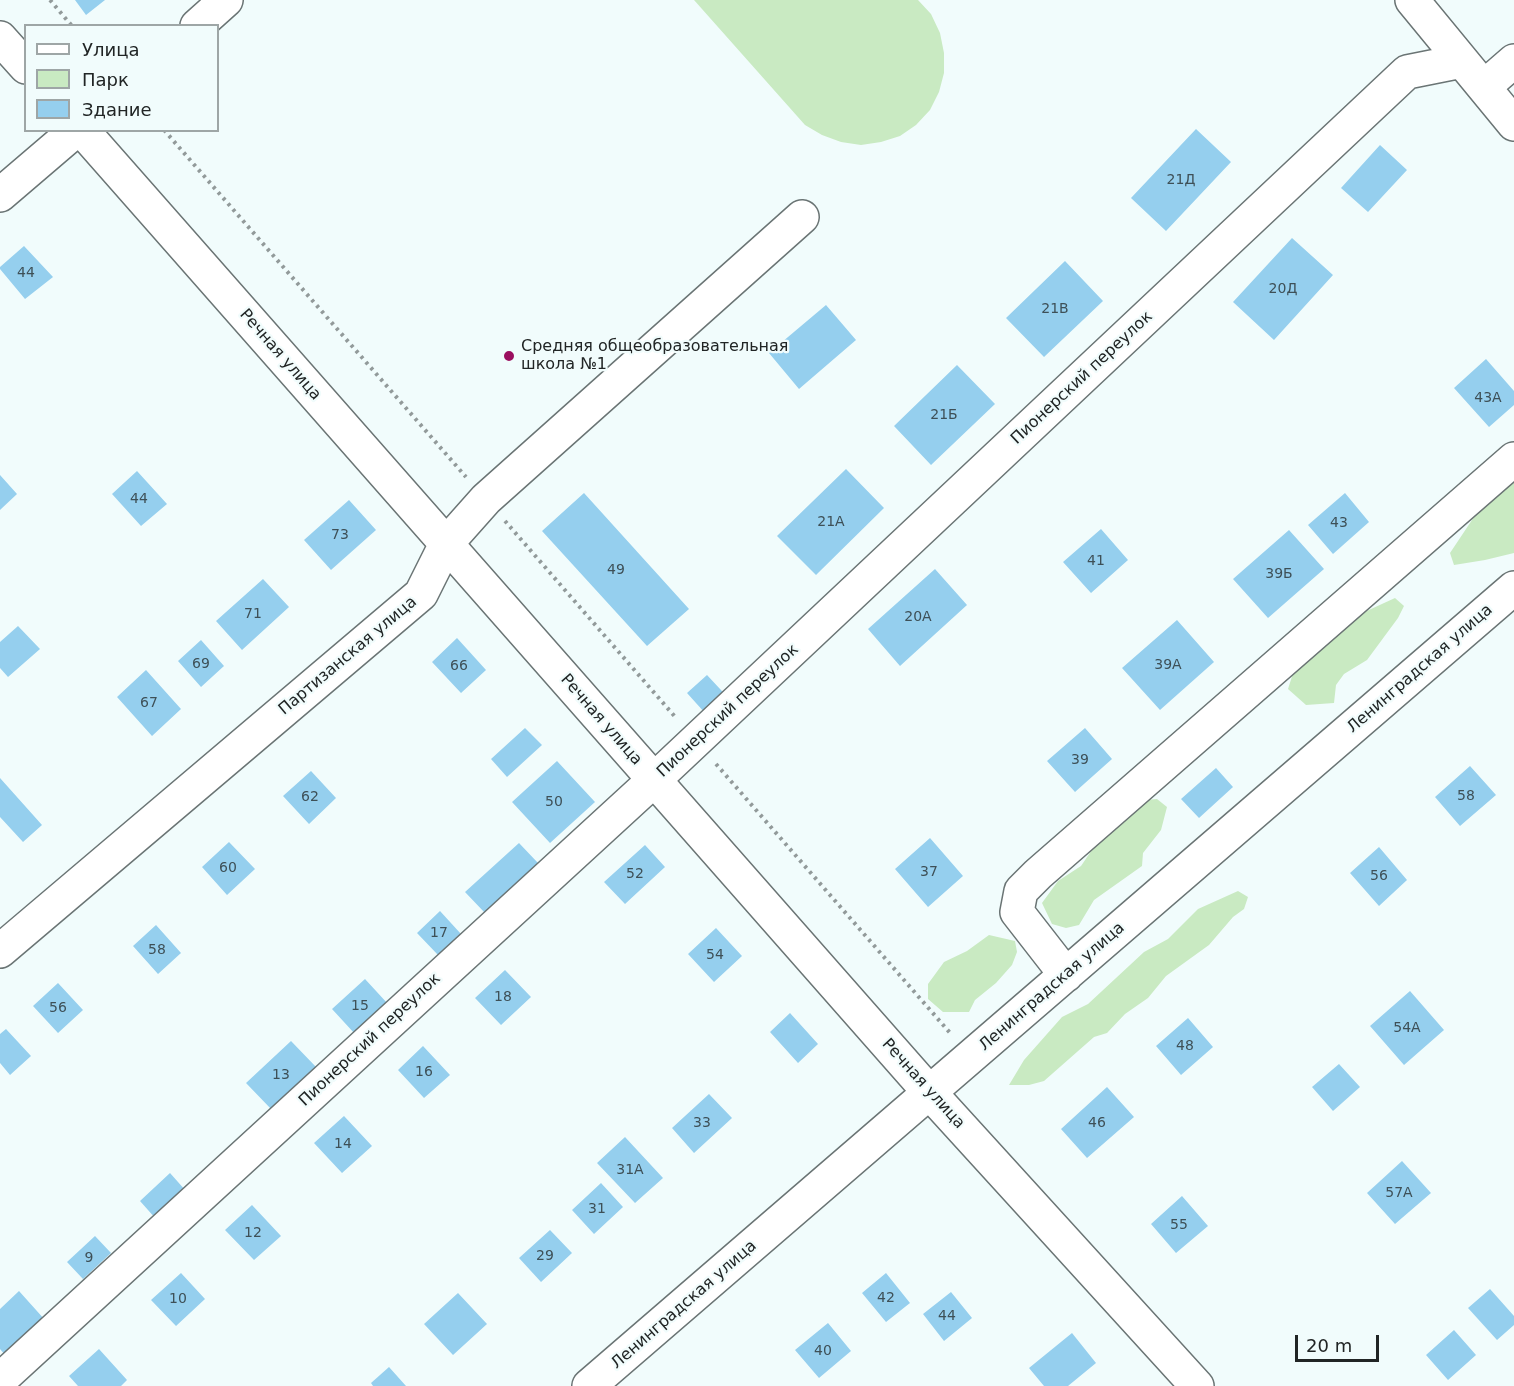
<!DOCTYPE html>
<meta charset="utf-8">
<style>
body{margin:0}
#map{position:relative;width:1514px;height:1386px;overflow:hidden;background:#f1fcfc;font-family:"DejaVu Sans",sans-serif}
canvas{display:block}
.legend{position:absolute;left:24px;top:24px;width:195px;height:108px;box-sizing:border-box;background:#f1fcfc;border:2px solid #9ea6a6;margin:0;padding:8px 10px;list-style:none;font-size:18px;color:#212525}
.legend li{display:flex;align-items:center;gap:12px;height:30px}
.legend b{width:30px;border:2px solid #9ea6a6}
.scale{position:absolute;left:1295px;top:1335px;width:84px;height:27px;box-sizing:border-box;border:3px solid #212525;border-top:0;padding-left:8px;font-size:18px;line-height:21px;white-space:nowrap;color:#212525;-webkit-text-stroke:4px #f1fcfc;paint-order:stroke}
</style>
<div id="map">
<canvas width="1514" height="1386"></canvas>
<ul class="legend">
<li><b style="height:8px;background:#fff"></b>Улица</li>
<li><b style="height:16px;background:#c9eac2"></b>Парк</li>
<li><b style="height:16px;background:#95cfee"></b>Здание</li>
</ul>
<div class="scale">20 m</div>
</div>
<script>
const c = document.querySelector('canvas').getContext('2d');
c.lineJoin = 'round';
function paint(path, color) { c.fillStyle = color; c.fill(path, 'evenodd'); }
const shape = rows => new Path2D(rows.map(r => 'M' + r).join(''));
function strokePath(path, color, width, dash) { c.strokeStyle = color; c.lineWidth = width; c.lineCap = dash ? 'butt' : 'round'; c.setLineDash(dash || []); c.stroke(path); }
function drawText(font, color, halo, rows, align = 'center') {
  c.font = font + ' "DejaVu Sans",sans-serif'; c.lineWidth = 4.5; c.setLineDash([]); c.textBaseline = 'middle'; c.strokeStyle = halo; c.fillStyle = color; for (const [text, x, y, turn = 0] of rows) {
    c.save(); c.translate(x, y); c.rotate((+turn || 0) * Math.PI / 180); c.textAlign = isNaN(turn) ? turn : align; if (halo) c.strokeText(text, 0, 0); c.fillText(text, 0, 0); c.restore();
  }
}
paint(shape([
 [694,0,918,0,931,14,940,33,944,53,944,73,939,92,930,110,916,125,900,136,881,142,861,145,841,142,822,135,805,125],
 [1514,478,1514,553,1485,560,1454,565,1450,553,1480,508,1502,491],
 [1395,598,1404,606,1398,618,1367,660,1344,674,1336,685,1334,703,1306,705,1288,689,1296,664,1347,620],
 [1157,799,1167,807,1161,830,1143,853,1142,866,1094,900,1079,925,1066,928,1052,924,1042,903,1058,881,1081,866,1104,832,1127,820,1145,800],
 [1238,891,1248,897,1244,909,1233,917,1209,945,1166,976,1148,998,1125,1014,1107,1033,1094,1037,1044,1081,1029,1085,1009,1085,1024,1060,1062,1017,1088,1004,1144,952,1168,939,1198,909],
 [989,935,1015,941,1017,952,1012,965,996,983,975,1000,969,1012,943,1012,928,999,928,984,944,962,967,951]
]), '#c9eac2');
paint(shape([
 [75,0,105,0,86,15],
 [1196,129,1231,162,1166,231,1131,198],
 [1380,145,1407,170,1368,212,1341,188],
 [1292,238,1333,275,1274,340,1233,302],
 [24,246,53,277,25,299,0,269,0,267],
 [1065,261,1103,301,1044,357,1006,318],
 [826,305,856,340,799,389,769,353],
 [1486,359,1514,391,1514,405,1489,427,1454,388],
 [957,365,995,404,931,465,894,426],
 [846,469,884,508,816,575,777,536],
 [137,471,167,504,141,526,112,494],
 [0,475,17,494,0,510],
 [584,493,689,609,647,646,542,531],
 [1345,493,1369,522,1333,554,1308,525],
 [349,500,376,530,331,570,304,540],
 [1101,529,1128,560,1091,593,1063,562],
 [1289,530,1324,569,1268,618,1233,579],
 [935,569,967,605,900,666,868,629],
 [263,579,289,607,242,650,216,621],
 [1177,620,1214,662,1160,710,1122,668],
 [18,626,40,649,8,677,0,668,0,642],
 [457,638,486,670,461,693,432,662],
 [201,640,224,666,201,687,178,661],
 [146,670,181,709,152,736,117,697],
 [707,675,734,704,714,723,687,693],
 [525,728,542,745,507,777,491,759],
 [1085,728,1112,759,1075,792,1047,761],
 [557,761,595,802,550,843,512,802],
 [1470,766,1496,795,1460,826,1435,797],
 [1216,768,1233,787,1199,818,1181,799],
 [311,771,336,798,309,824,283,796],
 [0,778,42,825,23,842,0,817],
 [930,838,963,876,928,907,895,869],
 [229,842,255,869,227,895,202,867],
 [519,843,538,863,485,913,465,892],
 [645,845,665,867,625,904,604,882],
 [1379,847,1407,880,1379,906,1350,873],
 [440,911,461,934,438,955,417,933],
 [156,925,181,953,158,974,133,946],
 [716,928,742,956,714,982,688,954],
 [505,970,531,997,501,1025,475,998],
 [365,979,388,1004,355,1034,332,1009],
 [58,983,83,1010,58,1033,33,1006],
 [1410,991,1444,1030,1404,1065,1370,1026],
 [790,1013,818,1044,798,1063,770,1032],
 [1188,1018,1213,1047,1181,1075,1156,1046],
 [6,1029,31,1056,10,1075,0,1063,0,1034],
 [291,1041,317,1068,272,1110,246,1083],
 [423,1046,450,1075,424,1098,398,1070],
 [1339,1064,1360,1087,1333,1111,1312,1087],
 [1107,1087,1134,1117,1087,1158,1061,1129],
 [709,1094,732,1118,694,1153,672,1128],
 [344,1116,372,1146,342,1173,314,1143],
 [625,1137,663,1178,635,1203,597,1163],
 [1402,1161,1431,1193,1395,1224,1367,1193],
 [170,1173,186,1191,156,1219,140,1201],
 [601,1183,623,1207,594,1234,572,1210],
 [1182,1196,1208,1226,1176,1253,1151,1224],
 [252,1205,281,1236,254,1260,225,1230],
 [550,1230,572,1253,541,1282,519,1258],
 [95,1236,111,1253,83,1279,67,1262],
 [181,1273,205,1299,176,1326,151,1300],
 [886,1273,910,1303,886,1322,862,1293],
 [1490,1289,1514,1316,1514,1325,1497,1340,1468,1308],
 [19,1291,45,1320,6,1356,0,1349,0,1309],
 [951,1292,972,1318,944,1341,923,1314],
 [458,1293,487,1324,453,1355,424,1324],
 [828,1323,851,1351,819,1378,795,1350],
 [1454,1330,1476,1355,1448,1380,1426,1355],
 [1072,1333,1096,1363,1068,1386,1044,1386,1029,1368],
 [99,1349,127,1380,121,1386,78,1386,69,1376],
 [389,1367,406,1386,373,1386,371,1383]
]), '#95cfee');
const minor = shape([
 [1412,0,1514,124],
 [197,26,226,0],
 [0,38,26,67],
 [1484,87,1514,61],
 [82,130,930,1093,1197,1386],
 [0,195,76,130],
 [0,951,421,594,446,544,486,499,802,217],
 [1066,975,1017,912,1021,891,1038,874,1514,459],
 [0,1380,654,780,1407,72,1462,61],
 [589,1386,1514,588]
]);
strokePath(minor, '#6a7474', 36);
strokePath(shape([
 [50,0,72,26],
 [164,130,466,477],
 [505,521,677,719],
 [716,764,951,1034]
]), '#929a9a', 4, [3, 4.5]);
strokePath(minor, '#fff', 33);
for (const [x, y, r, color] of [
 [509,356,6,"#9b0f5f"]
]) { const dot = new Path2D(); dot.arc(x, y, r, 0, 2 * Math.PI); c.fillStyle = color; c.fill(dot); strokePath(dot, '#f1fcfc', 2); }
drawText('14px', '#3e5057', null, [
 ["21Д",1181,180],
 ["44",26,273],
 ["20Д",1283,289],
 ["21В",1055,309],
 ["43А",1488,398],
 ["21Б",944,415],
 ["44",139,499],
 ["21А",831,522],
 ["43",1339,523],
 ["73",340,535],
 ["41",1096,561],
 ["49",616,570],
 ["39Б",1279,574],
 ["71",253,614],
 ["20А",918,617],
 ["69",201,664],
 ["39А",1168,665],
 ["66",459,666],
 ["67",149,703],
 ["39",1080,760],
 ["58",1466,796],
 ["62",310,797],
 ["50",554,802],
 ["60",228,868],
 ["37",929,872],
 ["52",635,874],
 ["56",1379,876],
 ["17",439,933],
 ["58",157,950],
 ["54",715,955],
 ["18",503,997],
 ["15",360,1006],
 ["56",58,1008],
 ["54А",1407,1028],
 ["48",1185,1046],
 ["16",424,1072],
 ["13",281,1075],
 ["33",702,1123],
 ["46",1097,1123],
 ["14",343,1144],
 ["31А",630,1170],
 ["57А",1399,1193],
 ["31",597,1209],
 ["55",1179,1225],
 ["12",253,1233],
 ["29",545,1256],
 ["9",89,1258],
 ["42",886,1298],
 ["10",178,1299],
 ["44",947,1316],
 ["40",823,1351]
]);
drawText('16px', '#212525', '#f1fcfc', [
 ["Средняя общеобразовательная",521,347],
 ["школа №1",521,365]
], 'left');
drawText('16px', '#212525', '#f1fcfc', [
 ["Речная улица",280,355,49],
 ["Пионерский переулок",1082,378,-43],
 ["Партизанская улица",348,656,-40],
 ["Ленинградская улица",1420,669,-41],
 ["Пионерский переулок",728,711,-43],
 ["Речная улица",601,720,49],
 ["Ленинградская улица",1052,987,-41],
 ["Пионерский переулок",370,1040,-43],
 ["Речная улица",923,1084,48],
 ["Ленинградская улица",684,1305,-41]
]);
</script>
